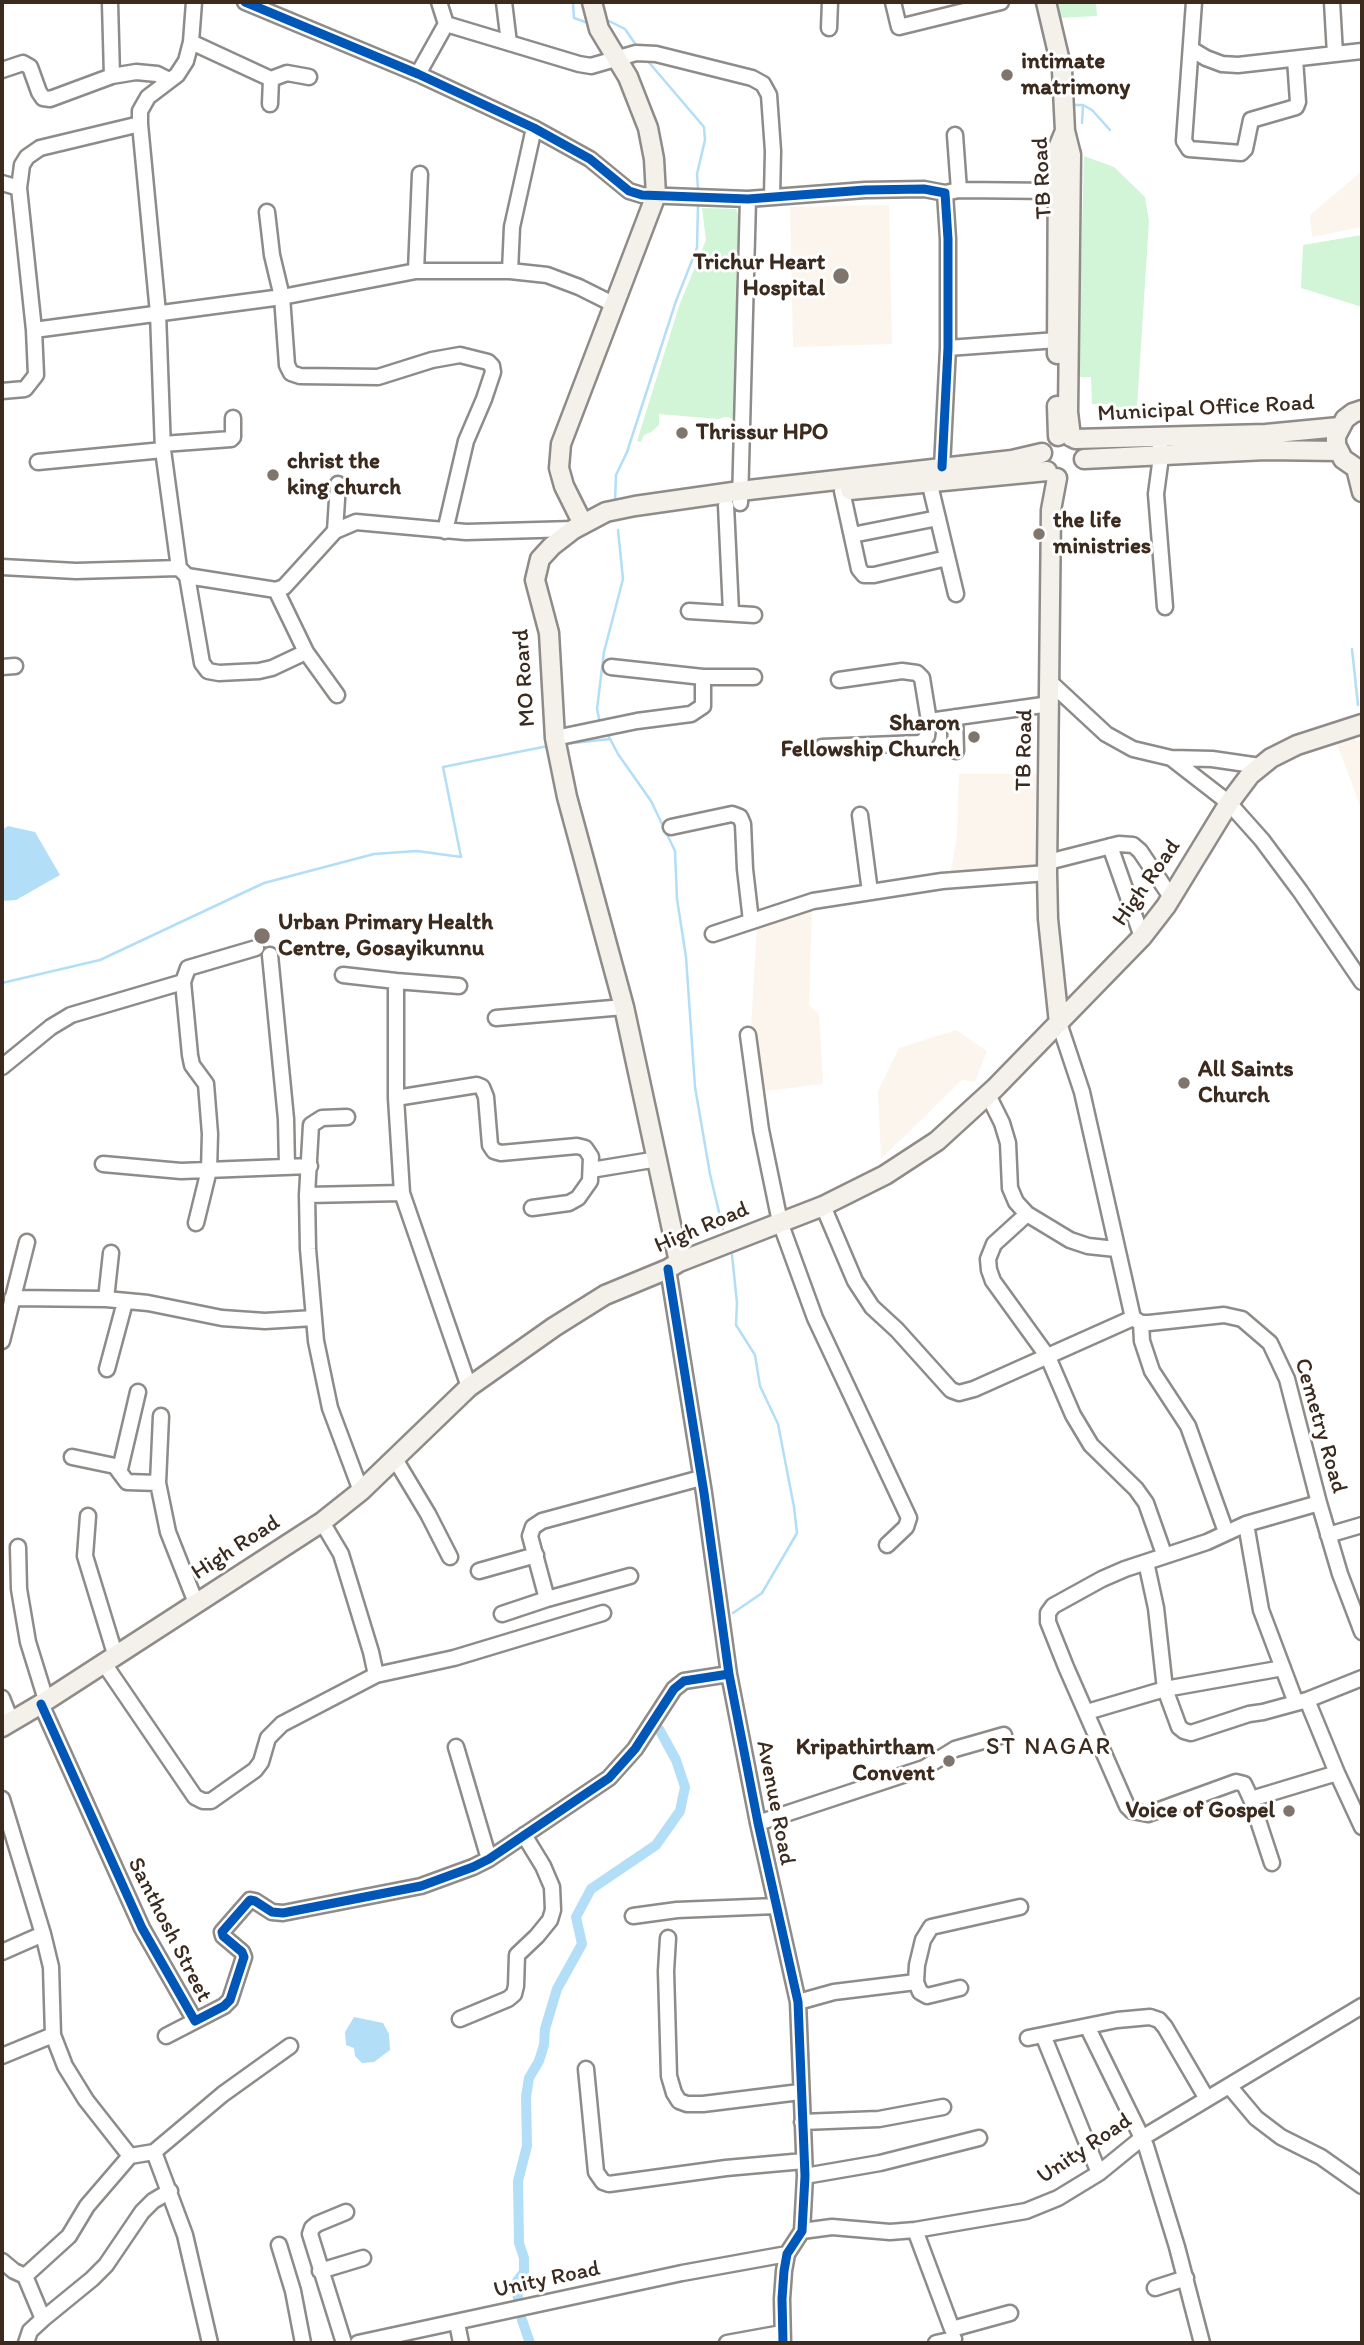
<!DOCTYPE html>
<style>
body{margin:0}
#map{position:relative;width:1364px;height:2345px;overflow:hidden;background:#fff;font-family:Itim,sans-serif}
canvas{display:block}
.frame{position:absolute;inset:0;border:4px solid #3b2a1e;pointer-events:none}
</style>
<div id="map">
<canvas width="1364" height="2345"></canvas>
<div class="frame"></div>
</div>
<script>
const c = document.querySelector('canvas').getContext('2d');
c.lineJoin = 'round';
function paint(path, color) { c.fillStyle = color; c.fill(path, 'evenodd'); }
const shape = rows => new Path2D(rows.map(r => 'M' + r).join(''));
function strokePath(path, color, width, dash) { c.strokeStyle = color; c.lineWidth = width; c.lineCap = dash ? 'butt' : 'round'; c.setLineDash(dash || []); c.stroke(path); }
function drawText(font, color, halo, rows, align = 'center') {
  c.font = font + ' Itim,sans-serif'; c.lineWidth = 6; c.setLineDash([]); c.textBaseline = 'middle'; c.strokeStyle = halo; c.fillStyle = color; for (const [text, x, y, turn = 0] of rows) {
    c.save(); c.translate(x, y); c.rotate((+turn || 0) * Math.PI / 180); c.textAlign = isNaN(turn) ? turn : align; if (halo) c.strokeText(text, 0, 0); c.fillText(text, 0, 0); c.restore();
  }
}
paint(shape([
 [1362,171,1362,227,1312,237,1310,215],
 [889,205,892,344,793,347,790,207],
 [1351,738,1362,742,1361,808,1337,744],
 [959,774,1041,774,1042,864,950,877,957,835],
 [812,909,809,1005,819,1014,823,1084,759,1092,751,1029,757,925],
 [956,1030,987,1051,975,1082,962,1080,881,1159,878,1091,899,1048]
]), '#fbf5ee');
paint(shape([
 [1055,2,1096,2,1097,16,1060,18],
 [1084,156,1114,167,1145,197,1149,221,1137,407,1109,407,1109,404,1092,404,1091,377,1078,377],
 [702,208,736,209,740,219,736,263,737,319,734,369,735,383,739,390,738,413,735,419,726,417,718,419,659,414,659,425,651,432,644,435,641,442,637,441,679,306,706,240],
 [1362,235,1362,307,1301,288,1303,245]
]), '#d1f5d6');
paint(shape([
 [8,826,35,832,60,875,16,900,2,901,2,830],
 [354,2017,383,2023,389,2034,390,2050,374,2062,362,2063,355,2056,354,2048,346,2045,345,2032]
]), '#b3def7');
strokePath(shape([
 [573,2,574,18,588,23],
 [605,19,625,29,638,48],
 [646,59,704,127,705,140,697,174,698,189],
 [1072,105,1083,105,1092,110,1110,130],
 [1082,123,1083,105],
 [1079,170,1081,150],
 [615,502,616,475,627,452,676,301,697,248,698,205],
 [1352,649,1358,705],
 [600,723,597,709,604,652,623,579,618,530],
 [607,733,618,754,651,801,675,851,677,899,686,957,695,1087,710,1174,723,1229],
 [565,744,610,739],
 [2,983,100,960,264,883,374,854,417,851,461,857,443,767,548,746],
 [732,1255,737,1303,736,1325,755,1355,760,1386,778,1424,794,1507,797,1533,762,1593,733,1613]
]), '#b3def7', 2.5);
strokePath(shape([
 [518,2303,517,2281,524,2272,524,2258,519,2243,518,2181,527,2146,526,2097,529,2078,539,2061,544,2045,545,2029,557,1989,582,1944,576,1917,591,1889,656,1845,680,1811,685,1787,676,1760,659,1729],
 [522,2320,530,2343]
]), '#b3def7', 10);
const minor = shape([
 [194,2,191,42,186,61,177,75,148,97,140,111,140,124,158,313,163,450,179,568,187,576,276,590,284,587,335,531,356,522,466,532,574,529],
 [245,2,418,74,534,128,590,159,629,191,642,195,748,199,865,190,924,189,945,193,948,239,948,348,942,467],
 [504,2,509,43],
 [893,2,899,27,1001,2],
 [1194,2,1184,141,1189,149,1241,153,1245,149,1251,120,1296,107,1298,102,1295,59],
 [110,3,112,76],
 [446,24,579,64,591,66,636,53,656,54,752,78,763,84,769,95,773,151,772,197],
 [829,28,830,2],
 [191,42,271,79,270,104],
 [1191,49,1206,58,1222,64,1238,65,1335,54,1332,2],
 [1335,54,1362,51],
 [2,70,23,63,30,67,39,92,43,98,50,99,112,76,136,72,157,74,169,80],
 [418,74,446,24,439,2],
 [271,79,287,73,309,77],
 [955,135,959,190],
 [2,183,19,188,22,165,27,157,40,148,140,124],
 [945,193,959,190,1057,191],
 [267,212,272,255,282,297,287,365,291,373,300,376,378,377,432,360,460,355,488,362,492,366,493,372,484,399,466,441,445,531],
 [416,271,420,174],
 [510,271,512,227,534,128],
 [34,330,282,297,416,271,510,271,547,275,579,287,615,305],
 [948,348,1057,340],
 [2,391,25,389,36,375,34,330,19,188],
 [1160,437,1160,464,1156,494,1165,607],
 [163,444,231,439,233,437,233,418],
 [38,462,163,450],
 [929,481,956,594],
 [842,491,859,569,864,575,874,575,947,558],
 [740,503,748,199],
 [726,505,731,612],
 [335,531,338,484],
 [852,535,938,518],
 [2,567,76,571,179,568],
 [187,576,202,663,208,671,219,673,259,671,272,668,306,652],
 [276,590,306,652,337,695],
 [689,611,754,615],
 [2,667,15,666],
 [703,677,754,677],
 [839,680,902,671,917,673,922,678,929,721],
 [1051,683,1106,734,1133,749,1171,758,1212,759,1260,766],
 [955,717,956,751],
 [555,738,637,721,691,714,703,706,703,677,611,667],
 [822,747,919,743,924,741,927,736,929,721,1050,704],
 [1171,758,1229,803,1262,840,1300,891,1362,982],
 [860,815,870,892],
 [671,827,732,814,740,817,743,824,745,869,751,921],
 [1110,846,1142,937],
 [1048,862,1119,844,1133,845,1140,851,1171,897],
 [713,934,813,901,942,881,1047,873],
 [270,955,286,1119,287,1167],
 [343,975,396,981,396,1098],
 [396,981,459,986],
 [496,1018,624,1007],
 [1059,1023,1082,1092,1133,1318,1141,1323,1149,1323,1224,1315,1242,1319,1270,1343,1287,1379,1319,1503,1340,1574,1362,1632],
 [748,1035,761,1130,780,1222,815,1318,909,1518,906,1527,887,1545],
 [2,1067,51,1027,71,1015,183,982],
 [988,1095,1002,1123,1008,1143,1010,1188,1016,1202,1027,1214,1070,1240,1088,1246,1116,1249],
 [103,1164,181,1171,310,1166],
 [591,1170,658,1159],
 [402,1193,396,1098,477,1085,482,1087,486,1097,490,1145,494,1151,501,1153,577,1146,585,1148,591,1157,590,1181,578,1198,569,1203,532,1208],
 [307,1195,311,1125,322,1118,347,1117],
 [823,1206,855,1281,872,1307,897,1330,951,1390,959,1393,974,1389,1133,1318],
 [1027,1214,994,1244,988,1259,989,1270,993,1281,1048,1357,1073,1415,1091,1445,1136,1489,1146,1503,1164,1554],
 [196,1223,209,1170,210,1134,206,1084,192,1065,190,1055,183,982,188,968,256,948],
 [111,1253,106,1299,148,1303,222,1318,265,1321,314,1318],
 [668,1269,704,1493,729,1674,758,1823,798,2002,805,2176,802,2231,787,2254,784,2271,782,2299,783,2343],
 [12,1298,106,1299],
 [1141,1323,1142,1341,1152,1371,1188,1426,1226,1532],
 [2,1341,27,1242],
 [107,1369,125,1302],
 [72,1457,115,1466,127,1482,158,1483,168,1532,196,1603],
 [395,1459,428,1514,450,1557],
 [120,1469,138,1392],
 [158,1483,161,1416],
 [361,1491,330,1408,316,1341,308,1249,307,1195,402,1193,469,1387],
 [88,1516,85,1556,115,1654],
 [322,1522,341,1554,371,1652,376,1675,454,1658,603,1613],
 [1246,1524,1261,1610,1296,1703],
 [1328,1535,1362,1525],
 [18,1547,19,1589,28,1642,46,1700],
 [1146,1562,1156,1608,1165,1689,1283,1668],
 [479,1571,536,1555],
 [630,1576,547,1599,530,1536,533,1527,542,1521,701,1478],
 [502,1614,547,1599],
 [103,1662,195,1797,203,1801,211,1801,255,1770,261,1762,268,1738,282,1724,376,1675],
 [2,1698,11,1721],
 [41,1704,142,1928,195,2021,224,2006,230,2000,244,1957,242,1952,223,1936,222,1932,250,1900,255,1901,272,1912,283,1913,421,1886,473,1867,489,1859,609,1778,635,1749,674,1689,684,1681,729,1674],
 [1087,1712,1165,1689,1179,1727,1184,1731,1191,1733,1249,1714,1263,1712,1307,1700],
 [456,1747,489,1859],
 [1337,1773,1362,1827],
 [2,1799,43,1934,51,1967,53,2035,65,2066,86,2100,130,2156,154,2152],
 [1251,1799,1244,1784,1236,1782,1148,1814,1132,1811,1127,1806,1066,1667,1048,1622,1048,1613,1053,1606,1102,1579,1125,1569,1207,1542,1246,1524,1319,1503],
 [758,1823,924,1768,955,1749,1004,1735],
 [1272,1863,1251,1799,1337,1773,1307,1700,1362,1678],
 [633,1916,677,1910,776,1906],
 [668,1938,666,1971,669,2076,674,2093,679,2101,687,2104,703,2104,800,2092],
 [2,1952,43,1934],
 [916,1982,917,1965,923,1940,931,1927,1020,1907],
 [798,2002,834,1992,916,1982,920,1992,927,1996,960,1988],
 [460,2019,508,1999,514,1994,516,1986,517,1955,537,1936,550,1920,553,1910,552,1887,543,1866,524,1835],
 [1087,2026,1146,2146,1177,2247,1202,2343],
 [1043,2035,1099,2173],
 [166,2036,195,2021],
 [1028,2038,1117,2020,1150,2017,1159,2020,1165,2027,1207,2099],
 [2,2056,53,2035],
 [586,2069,596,2172,603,2182,609,2184,726,2168,804,2161],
 [1230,2087,1256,2118,1281,2137,1321,2157,1362,2186],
 [802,2122,879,2119,943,2107],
 [154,2152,185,2235,210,2343],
 [154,2152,223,2094,290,2046],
 [130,2156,87,2206,69,2236,25,2276,43,2319,92,2279,106,2265,142,2212,153,2201,170,2191],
 [805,2176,880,2163,979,2138],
 [915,2230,952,2329,1010,2313],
 [802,2231,832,2227,890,2232,915,2230,1026,2211,1058,2198,1099,2173,1142,2138,1362,2006],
 [279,2245,293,2291,303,2343],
 [2,2261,14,2271,25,2276],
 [320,2271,363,2258],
 [1155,2288,1186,2278],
 [457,2323,461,2343],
 [26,2343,30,2331,43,2319],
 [344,2343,310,2234,312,2228,317,2224,346,2212],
 [358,2343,682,2273,787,2254],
 [727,2343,782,2333],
 [936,2343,954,2339]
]);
const major = shape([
 [1046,2,1062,70,1065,131,1071,155,1068,412,1071,437],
 [1057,354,1058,148,1065,131],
 [1057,406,1058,436],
 [1362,410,1353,413,1345,419,1336,436,1336,445,1343,459,1356,468,1362,469],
 [1075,439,1266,434,1339,427],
 [1084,459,1266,450,1338,451],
 [1356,468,1362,492],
 [1057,478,1051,510,1047,873,1048,919,1059,1023],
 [850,490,1047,471],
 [583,524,564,486,559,468,561,444,656,195,654,159,648,128,628,77,599,29,592,2],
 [679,1262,624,1007,567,797,555,738,549,633,535,580,540,559,552,546,574,529,606,512,635,506,740,491,1012,460,1042,453],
 [2,1727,41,1704,322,1522,361,1491,469,1387,554,1327,605,1295,668,1269,679,1262,823,1206,885,1175,937,1141,995,1088,1142,937,1166,906,1229,803,1250,775,1271,758,1297,745,1362,724]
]);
strokePath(minor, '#8e8b88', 19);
strokePath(major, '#8e8b88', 23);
strokePath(minor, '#fff', 14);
strokePath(major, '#f4f1eb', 18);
strokePath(shape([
 [245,2,418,74,534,128,590,159,629,191,642,195,748,199,865,190,924,189,945,193,948,239,948,348,942,467],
 [668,1269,704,1493,729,1674,758,1823,798,2002,805,2176,802,2231,787,2254,784,2271,782,2299,783,2343],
 [41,1704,142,1928,195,2021,224,2006,230,2000,244,1957,242,1952,223,1936,222,1932,250,1900,255,1901,272,1912,283,1913,421,1886,473,1867,489,1859,609,1778,635,1749,674,1689,684,1681,729,1674]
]), '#0057b8', 9);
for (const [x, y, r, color] of [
 [1007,75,7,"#80756d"],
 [841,276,9,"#80756d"],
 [682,433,7,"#80756d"],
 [273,475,7,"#80756d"],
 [1039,534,7,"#80756d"],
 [974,737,7,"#80756d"],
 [262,936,9,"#80756d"],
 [1184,1083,7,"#80756d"],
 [949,1761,7,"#80756d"],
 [1289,1811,7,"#80756d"]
]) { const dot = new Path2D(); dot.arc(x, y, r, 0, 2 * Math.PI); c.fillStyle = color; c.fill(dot); strokePath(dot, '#fff', 2.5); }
drawText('bold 23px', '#3b2a1e', '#fff', [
 ["intimate",1021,62],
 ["matrimony",1021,88],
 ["Trichur Heart",825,263,"right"],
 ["Hospital",825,289,"right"],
 ["Thrissur HPO",696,433],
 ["christ the",287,462],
 ["king church",287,488],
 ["the life",1053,521],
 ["ministries",1053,547],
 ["Sharon",960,724,"right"],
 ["Fellowship Church",960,750,"right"],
 ["Urban Primary Health",278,923],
 ["Centre, Gosayikunnu",278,949],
 ["All Saints",1198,1070],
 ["Church",1198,1096],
 ["Kripathirtham",935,1748,"right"],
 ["Convent",935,1774,"right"],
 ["Voice of Gospel",1275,1811,"right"]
], 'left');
drawText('23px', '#3b2a1e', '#fff', [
 ["TB Road",1043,178,-93],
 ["Municipal Office Road",1206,409,-3],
 ["MO Roard",525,678,-94],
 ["TB Road",1025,750,-89],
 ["High Road",1147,883,-55],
 ["High Road",702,1228,-23],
 ["Cemetry Road",1320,1426,74],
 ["High Road",236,1548,-33],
 ["Avenue Road",775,1803,79],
 ["Santhosh Street",169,1930,63],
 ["Unity Road",1085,2149,-34],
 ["Unity Road",547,2280,-12]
]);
c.letterSpacing = '2px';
drawText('24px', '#3b2a1e', '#fff', [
 ["ST NAGAR",1049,1748]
]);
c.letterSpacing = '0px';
</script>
